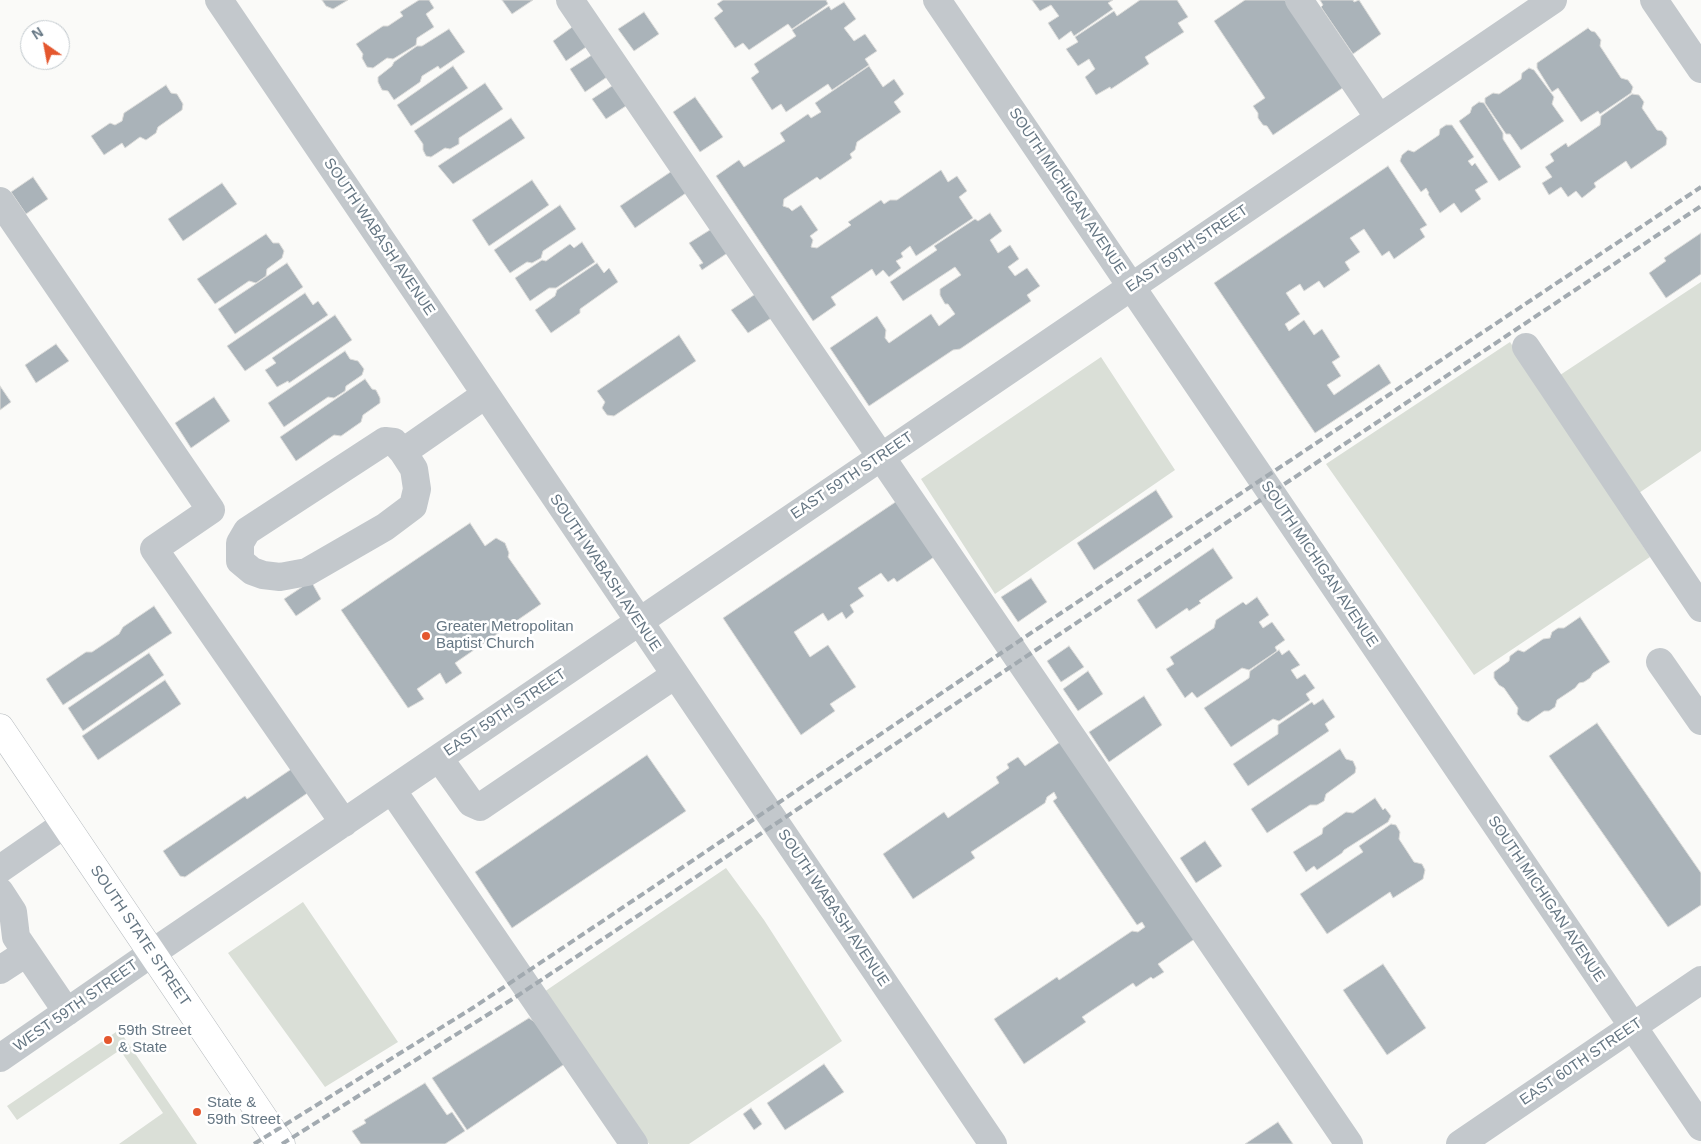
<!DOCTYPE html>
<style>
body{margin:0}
#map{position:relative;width:1701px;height:1144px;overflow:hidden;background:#fafaf8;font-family:Helvetica,sans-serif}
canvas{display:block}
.north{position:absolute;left:20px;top:20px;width:50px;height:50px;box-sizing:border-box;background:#fff;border:1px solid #c1c8cd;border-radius:50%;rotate:327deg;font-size:14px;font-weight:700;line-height:20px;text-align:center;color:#657683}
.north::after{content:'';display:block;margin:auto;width:18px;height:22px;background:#e4572e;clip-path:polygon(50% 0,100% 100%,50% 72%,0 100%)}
</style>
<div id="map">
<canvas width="1701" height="1144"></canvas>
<div class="north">N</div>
</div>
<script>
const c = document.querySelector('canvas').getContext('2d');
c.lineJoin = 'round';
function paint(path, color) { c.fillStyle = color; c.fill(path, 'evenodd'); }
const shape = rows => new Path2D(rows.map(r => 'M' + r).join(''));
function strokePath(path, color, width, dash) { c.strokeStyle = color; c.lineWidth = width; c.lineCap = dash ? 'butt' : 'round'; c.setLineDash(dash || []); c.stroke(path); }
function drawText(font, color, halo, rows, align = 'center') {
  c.font = font + ' Helvetica,sans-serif'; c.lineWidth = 5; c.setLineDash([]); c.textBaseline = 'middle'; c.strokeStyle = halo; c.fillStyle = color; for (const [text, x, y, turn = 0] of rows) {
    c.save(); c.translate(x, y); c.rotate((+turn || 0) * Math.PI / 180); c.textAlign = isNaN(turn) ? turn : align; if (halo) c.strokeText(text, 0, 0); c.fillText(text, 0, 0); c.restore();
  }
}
paint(shape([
 [1701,282,1701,451,1636,495,1557,377],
 [1510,342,1650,557,1474,675,1326,464],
 [1101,357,1175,470,995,594,921,479],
 [726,868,764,920,842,1041,689,1144,649,1144,587,1057,544,992],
 [303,902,398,1042,325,1087,228,953],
 [119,1030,197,1144,119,1144,163,1113,120,1050,17,1120,7,1106]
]), '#dadfd7');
const building = shape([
 [322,0,348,0,333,9,326,6,322,0],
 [419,0,429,0,434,8,426,14,434,27,417,38,416,45,393,59,387,58,373,68,367,67,362,58,363,54,356,44,383,26,388,26,403,16,400,12,419,0],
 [502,0,533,0,512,14,502,0],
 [723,0,826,0,828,4,792,29,788,24,749,50,743,43,735,48,714,18,723,11,717,4,723,0],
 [1032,0,1113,0,1108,3,1113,9,1074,36,1071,31,1059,40,1048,23,1059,16,1051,5,1040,11,1032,0],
 [1140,0,1177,0,1188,17,1178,23,1184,32,1145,57,1149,64,1111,89,1110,87,1096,95,1085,77,1095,69,1089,59,1078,66,1066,49,1078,42,1075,37,1114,11,1117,16,1140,0],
 [1245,0,1285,0,1344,87,1273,135,1267,126,1263,125,1258,118,1258,113,1253,106,1265,98,1214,21,1245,0],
 [1320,0,1353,0,1354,2,1359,0,1381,34,1353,54,1321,7,1323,5,1320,0],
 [844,2,856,19,844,28,854,41,865,34,877,51,865,59,869,65,832,90,828,84,786,112,781,104,772,110,751,78,759,72,754,64,796,36,792,30,829,6,831,10,844,2],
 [644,12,659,34,634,51,618,29,644,12],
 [575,25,589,45,566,61,553,41,575,25],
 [1588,28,1591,31,1595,32,1601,40,1600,46,1621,78,1628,80,1633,87,1631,93,1600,114,1598,111,1581,122,1558,88,1552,92,1537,68,1537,63,1588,28],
 [449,29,465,52,440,69,438,66,422,76,420,82,394,100,388,91,382,90,378,82,378,77,392,66,394,62,417,46,422,46,449,29],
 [595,53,610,75,585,92,570,69,595,53],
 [453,66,468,88,411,126,397,105,453,66],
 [869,66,883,87,894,79,904,94,894,102,901,112,857,142,855,150,850,154,852,158,820,180,817,177,784,199,783,206,789,208,792,211,801,205,818,230,810,236,813,240,811,247,817,248,851,225,848,222,881,200,884,204,890,200,897,200,941,170,948,182,957,176,967,191,959,197,973,218,916,256,910,246,901,253,903,257,896,261,901,268,889,277,883,270,876,276,872,269,831,297,836,305,813,321,716,176,739,160,744,167,785,141,780,133,808,114,811,118,821,112,815,103,869,66],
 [1529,68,1534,70,1554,97,1552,104,1564,121,1521,150,1510,134,1506,134,1485,103,1485,98,1493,93,1499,94,1521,79,1522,73,1529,68],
 [485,83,503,109,459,138,459,144,450,149,445,148,431,157,426,156,423,150,423,144,414,131,485,83],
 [615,84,629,104,606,119,592,99,615,84],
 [166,85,171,93,177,94,183,104,182,110,158,127,156,133,146,140,140,137,125,148,122,143,104,155,91,136,110,123,115,125,122,121,124,113,166,85],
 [1632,94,1639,95,1644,102,1642,108,1657,130,1662,131,1667,138,1666,145,1631,169,1626,161,1594,183,1596,187,1582,198,1576,191,1568,197,1561,187,1549,195,1542,183,1552,177,1545,167,1554,161,1550,154,1566,143,1568,147,1600,125,1601,116,1632,94],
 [695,97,723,137,700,152,673,112,695,97],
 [1479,102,1484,103,1503,133,1503,139,1521,167,1499,181,1459,121,1470,113,1472,107,1479,102],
 [511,118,525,138,453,184,438,166,511,118],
 [1446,125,1452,125,1474,157,1468,161,1472,166,1475,163,1488,182,1475,190,1481,199,1461,213,1454,203,1440,213,1428,194,1429,193,1426,188,1421,192,1400,161,1402,155,1408,150,1414,152,1439,135,1440,129,1446,125],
 [1388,166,1427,225,1420,229,1425,237,1394,259,1389,251,1382,256,1364,229,1350,238,1360,252,1345,262,1350,270,1324,288,1319,281,1304,291,1300,284,1286,293,1300,314,1285,324,1289,331,1304,320,1314,335,1322,329,1340,357,1332,362,1341,376,1327,385,1334,395,1379,364,1391,383,1315,433,1214,283,1388,166],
 [672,171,686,193,635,228,620,206,672,171],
 [33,177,48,199,26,214,11,192,33,177],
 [532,180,549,205,489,246,472,220,532,180],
 [222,183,237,204,183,241,168,219,222,183],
 [560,205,576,229,543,251,541,258,532,263,527,262,510,273,494,250,560,205],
 [990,213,1002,231,990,240,998,253,1010,245,1019,259,1008,267,1015,276,1027,268,1040,286,1027,295,1031,301,960,349,953,350,869,406,830,348,877,316,886,330,885,338,889,343,931,314,939,326,955,314,948,304,945,304,940,295,940,289,961,275,955,267,903,301,890,282,937,250,934,246,975,219,978,221,990,213],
 [713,228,729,252,702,270,699,265,703,263,689,243,713,228],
 [1701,233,1701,274,1666,298,1649,273,1666,261,1664,258,1701,233],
 [266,234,273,243,279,243,284,251,282,258,267,269,266,276,256,283,249,281,215,304,197,279,266,234],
 [582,242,595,262,556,288,549,288,530,301,515,278,542,260,546,261,570,244,574,248,582,242],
 [287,263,303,287,235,334,218,309,287,263],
 [597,263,604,273,609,268,618,282,580,309,580,313,551,333,535,310,555,296,557,290,597,263],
 [305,293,313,305,318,301,328,315,245,371,227,346,305,293],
 [757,293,773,317,748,333,731,310,757,293],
 [335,315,352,340,289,383,288,381,277,387,265,370,276,363,272,358,335,315],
 [679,335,696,361,614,416,607,415,602,408,605,402,597,391,679,335],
 [56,344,69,361,36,383,25,365,56,344],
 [345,351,350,359,358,361,364,369,362,375,346,386,345,391,334,398,328,397,284,427,268,403,345,351],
 [365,379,372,389,376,390,380,398,380,403,363,415,361,422,341,436,334,435,296,461,280,437,365,379],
 [0,386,11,402,0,410,0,386],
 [214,397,230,421,191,448,175,423,214,397],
 [1156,490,1173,517,1094,570,1077,543,1156,490],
 [900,499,937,555,897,582,894,578,888,582,881,573,858,588,864,596,850,605,854,612,846,619,842,612,828,621,823,613,794,632,810,657,828,645,856,687,830,704,835,711,801,735,723,618,900,499],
 [470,523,485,546,496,538,505,543,509,553,508,557,541,604,455,663,462,673,446,684,440,673,417,689,424,699,408,708,341,610,470,523],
 [1213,548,1233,578,1199,601,1201,603,1189,611,1187,608,1156,629,1137,600,1213,548],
 [1031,578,1047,602,1018,622,1001,597,1031,578],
 [311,581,321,599,296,616,284,599,311,581],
 [1257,597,1269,615,1259,622,1263,628,1272,622,1285,640,1275,647,1277,651,1249,670,1242,668,1197,698,1192,692,1185,698,1166,669,1174,664,1170,657,1214,628,1216,620,1243,602,1246,605,1257,597],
 [154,606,172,633,63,705,46,679,86,652,92,652,119,634,123,627,154,606],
 [1580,617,1610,662,1593,673,1590,678,1584,682,1579,683,1575,688,1557,700,1555,707,1549,711,1544,711,1528,722,1522,720,1517,714,1518,708,1504,688,1499,685,1494,678,1494,672,1509,661,1510,656,1518,650,1524,652,1543,639,1550,638,1552,632,1558,628,1564,628,1580,617],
 [1069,646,1084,667,1061,682,1047,661,1069,646],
 [1279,650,1282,655,1289,650,1300,665,1291,670,1297,679,1305,674,1315,688,1306,694,1310,700,1279,721,1273,719,1231,747,1204,708,1249,678,1250,671,1279,650],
 [149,653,164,675,83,731,68,708,149,653],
 [1088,671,1103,694,1078,711,1063,689,1088,671],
 [165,680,181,704,98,760,82,736,165,680],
 [1144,696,1162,725,1109,762,1089,732,1144,696],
 [1323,699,1335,717,1325,724,1329,731,1248,786,1233,764,1278,734,1278,725,1312,702,1314,705,1323,699],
 [1597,723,1701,873,1701,905,1668,927,1549,756,1597,723],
 [1063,740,1196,938,1158,964,1164,972,1153,979,1151,977,1136,987,1133,983,1082,1017,1086,1022,1024,1064,994,1019,1057,977,1059,980,1132,931,1138,932,1145,927,1142,922,1137,925,1053,801,1057,798,1054,792,1047,797,1045,803,971,852,975,858,913,899,883,854,944,812,948,818,999,783,996,777,1009,768,1007,764,1018,757,1025,766,1063,740],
 [1340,749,1346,759,1353,761,1356,768,1355,773,1326,794,1324,801,1317,805,1310,805,1267,833,1251,809,1340,749],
 [647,755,686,811,512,928,475,872,647,755],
 [293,768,309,792,185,877,180,876,163,851,245,796,247,799,293,768],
 [1375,798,1383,810,1385,808,1391,816,1388,822,1344,850,1342,853,1317,870,1314,866,1306,872,1293,852,1322,834,1323,828,1346,812,1353,813,1375,798],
 [1391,824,1396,825,1400,832,1399,839,1414,862,1422,864,1425,870,1423,879,1393,898,1390,892,1327,934,1300,894,1363,852,1359,846,1391,824],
 [1205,841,1222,866,1196,883,1180,858,1205,841],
 [1383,964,1426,1028,1387,1055,1343,990,1383,964],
 [529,1018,550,1033,569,1061,467,1130,432,1078,529,1018],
 [824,1064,844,1092,785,1130,767,1103,824,1064],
 [425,1083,447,1115,452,1112,465,1131,445,1144,361,1144,352,1131,366,1123,364,1120,425,1083],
 [751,1108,762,1124,754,1130,743,1114,751,1108],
 [1278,1122,1293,1144,1245,1144,1278,1122]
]);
paint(building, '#aab3b9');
strokePath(building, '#dcdcda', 1);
const major = shape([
 [0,728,281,1144]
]);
strokePath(major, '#b5babe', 29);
strokePath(shape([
 [219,0,993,1144],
 [570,0,1349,1144],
 [937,0,1701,1127],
 [1299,0,1379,118],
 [1654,0,1701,69],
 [0,201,211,510,154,549,344,823],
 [1526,347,1701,608],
 [385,441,394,442,403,452,414,469,417,489,413,506,385,527,307,572,280,577,263,575,252,571,240,561,240,543,247,531,385,441],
 [403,452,485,395],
 [1660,662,1701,721],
 [439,758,471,803,480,807,675,675],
 [392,790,634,1144],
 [0,869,65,824],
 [0,892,13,912,16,937,67,1012],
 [0,970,26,953],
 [0,1058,152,953,1553,0],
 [1460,1144,1701,980]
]), '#c3c8cc', 28);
strokePath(major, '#fff', 28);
strokePath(shape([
 [254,1144,471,1009,558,951,1025,637,1701,187],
 [282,1144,511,1000,582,953,1701,206]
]), '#a2aab0', 4, [8, 4]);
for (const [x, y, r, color] of [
 [426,636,5,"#e4572e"],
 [108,1040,5,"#e4572e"],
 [197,1112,5,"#e4572e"]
]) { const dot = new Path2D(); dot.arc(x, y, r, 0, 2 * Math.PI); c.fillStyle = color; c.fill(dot); strokePath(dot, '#fff', 2); }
drawText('15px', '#657683', '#fff', [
 ["SOUTH MICHIGAN AVENUE",1067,191,56],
 ["SOUTH WABASH AVENUE",379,237,56],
 ["EAST 59TH STREET",1187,249,-34],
 ["EAST 59TH STREET",852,476,-34],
 ["SOUTH MICHIGAN AVENUE",1319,564,56],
 ["SOUTH WABASH AVENUE",605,573,56],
 ["EAST 59TH STREET",505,713,-34],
 ["SOUTH MICHIGAN AVENUE",1546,899,56],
 ["SOUTH WABASH AVENUE",833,908,56],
 ["SOUTH STATE STREET",140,936,56],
 ["WEST 59TH STREET",76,1006,-35],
 ["EAST 60TH STREET",1581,1062,-34]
]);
drawText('15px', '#657683', '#fff', [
 ["Greater Metropolitan",436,627],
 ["Baptist Church",436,644],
 ["59th Street",118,1031],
 ["& State",118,1048],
 ["State &",207,1103],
 ["59th Street",207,1120]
], 'left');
</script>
